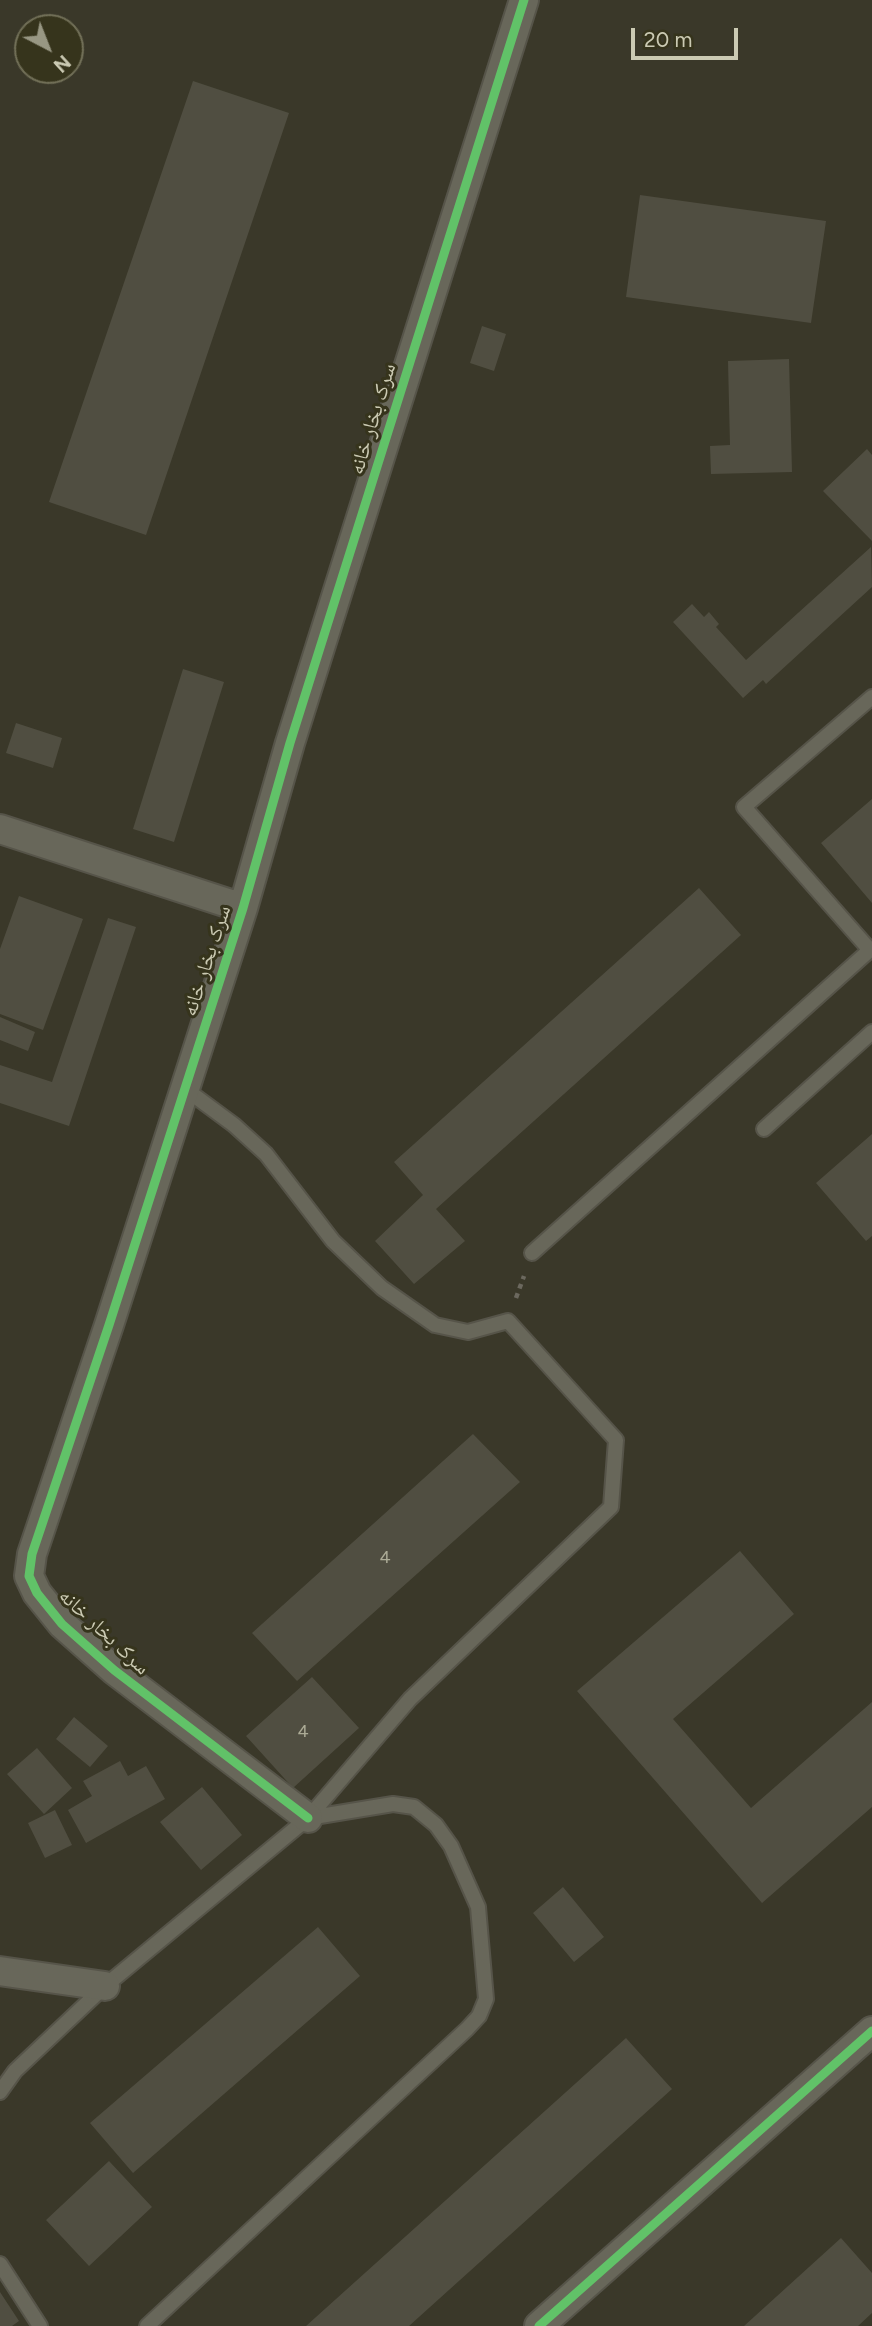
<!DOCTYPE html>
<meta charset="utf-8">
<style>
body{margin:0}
#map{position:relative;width:872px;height:2326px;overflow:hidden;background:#3a3829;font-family:Figtree,sans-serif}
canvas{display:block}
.north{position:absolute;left:14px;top:14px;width:70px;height:70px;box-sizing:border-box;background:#36341c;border:2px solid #727058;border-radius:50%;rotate:138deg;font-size:19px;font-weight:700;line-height:28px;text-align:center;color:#cbcab3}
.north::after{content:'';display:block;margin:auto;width:24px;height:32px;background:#989783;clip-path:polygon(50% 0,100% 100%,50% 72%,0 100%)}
.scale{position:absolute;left:631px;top:28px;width:107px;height:32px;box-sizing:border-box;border:4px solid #cbcab3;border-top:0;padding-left:9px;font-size:21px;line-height:24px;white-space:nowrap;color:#cbcab3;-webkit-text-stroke:5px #36341c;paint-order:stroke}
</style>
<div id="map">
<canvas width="872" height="2326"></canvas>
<div class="north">N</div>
<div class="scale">20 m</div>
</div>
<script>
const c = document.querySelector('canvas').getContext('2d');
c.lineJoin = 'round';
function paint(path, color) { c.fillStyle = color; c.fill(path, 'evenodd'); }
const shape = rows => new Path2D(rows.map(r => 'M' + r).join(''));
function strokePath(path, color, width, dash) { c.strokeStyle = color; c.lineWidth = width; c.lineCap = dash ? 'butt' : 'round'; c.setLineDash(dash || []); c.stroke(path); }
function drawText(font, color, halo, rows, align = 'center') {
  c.font = font + ' Figtree,"Noto Naskh Arabic",sans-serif'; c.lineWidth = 6; c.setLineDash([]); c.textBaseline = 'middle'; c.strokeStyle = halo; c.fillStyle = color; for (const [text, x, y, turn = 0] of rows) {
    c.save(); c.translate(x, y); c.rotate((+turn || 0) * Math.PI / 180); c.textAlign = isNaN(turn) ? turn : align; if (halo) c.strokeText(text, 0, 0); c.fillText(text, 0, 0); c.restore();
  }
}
paint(shape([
 [193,81,289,113,146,535,49,502],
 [640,195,826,221,811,323,626,297],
 [482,326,506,334,494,371,470,363],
 [789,359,792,472,711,474,710,446,730,445,728,361],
 [867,449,872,455,872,541,823,491],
 [871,547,872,587,766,684,763,680,743,698,673,622,692,604,704,617,709,612,719,624,716,627,746,660],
 [183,669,224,682,174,842,133,829],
 [16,723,62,738,53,768,6,753],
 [872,799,872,903,821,843],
 [699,888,741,935,436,1209,465,1241,414,1284,375,1241,423,1195,394,1162],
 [19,896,83,919,43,1030,0,1014,0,949],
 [108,918,136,927,69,1126,0,1103,0,1065,52,1082],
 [0,1017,35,1032,28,1051,0,1040],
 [872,1134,872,1236,866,1241,816,1183],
 [473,1434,520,1482,297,1681,252,1633],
 [740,1551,794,1614,673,1719,751,1808,872,1702,872,1807,762,1903,577,1691],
 [312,1677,359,1728,293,1788,246,1736],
 [74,1717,108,1746,90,1767,56,1739],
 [37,1748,72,1788,44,1814,7,1774],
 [120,1761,128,1776,146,1766,165,1799,86,1843,68,1810,92,1796,83,1781],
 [202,1787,242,1835,201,1870,160,1822],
 [55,1810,72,1845,45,1858,28,1823],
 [563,1887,604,1937,574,1962,533,1913],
 [318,1927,360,1976,133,2173,90,2123],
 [626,2038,672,2089,409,2326,306,2326],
 [109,2161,152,2207,89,2266,46,2220],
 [841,2238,872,2273,872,2313,858,2326,744,2326],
 [0,2292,19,2321,12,2326,0,2326]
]), '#504e41');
const lane = shape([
 [764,1129,872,1032],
 [532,1253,870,950,744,807,872,697],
 [0,2092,15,2071,105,1986,308,1818,410,1699,611,1507,616,1440,508,1321,468,1332,435,1325,382,1288,333,1241,266,1154,234,1125,184,1088],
 [0,2264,40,2326],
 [147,2326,467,2029,479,2016,486,1999,478,1907,451,1846,436,1825,414,1807,393,1804,308,1818]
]);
const street = shape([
 [0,829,243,908],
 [308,1818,114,1670,62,1624,37,1593,29,1576,32,1554,109,1325,243,908,290,743,524,0],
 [0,1971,105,1986],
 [539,2326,872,2031]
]);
strokePath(lane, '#565449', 18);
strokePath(street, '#565449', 32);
strokePath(shape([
 [516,1298,524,1276]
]), '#6b685e', 4.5, [5, 5]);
strokePath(lane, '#68675a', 14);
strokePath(street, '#68675a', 28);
strokePath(shape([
 [308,1818,114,1670,62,1624,37,1593,29,1576,32,1554,109,1325,243,908,290,743,524,0],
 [539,2326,872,2031]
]), '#61c268', 9);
drawText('18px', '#acab96', null, [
 ["4",385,1558],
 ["4",303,1732]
]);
drawText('21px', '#cbcab3', '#36341c', [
 ["سرک بخار خانه",373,419,-73],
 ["سرک بخار خانه",207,961,-72],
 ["سرک بخار خانه",104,1632,43]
]);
</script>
